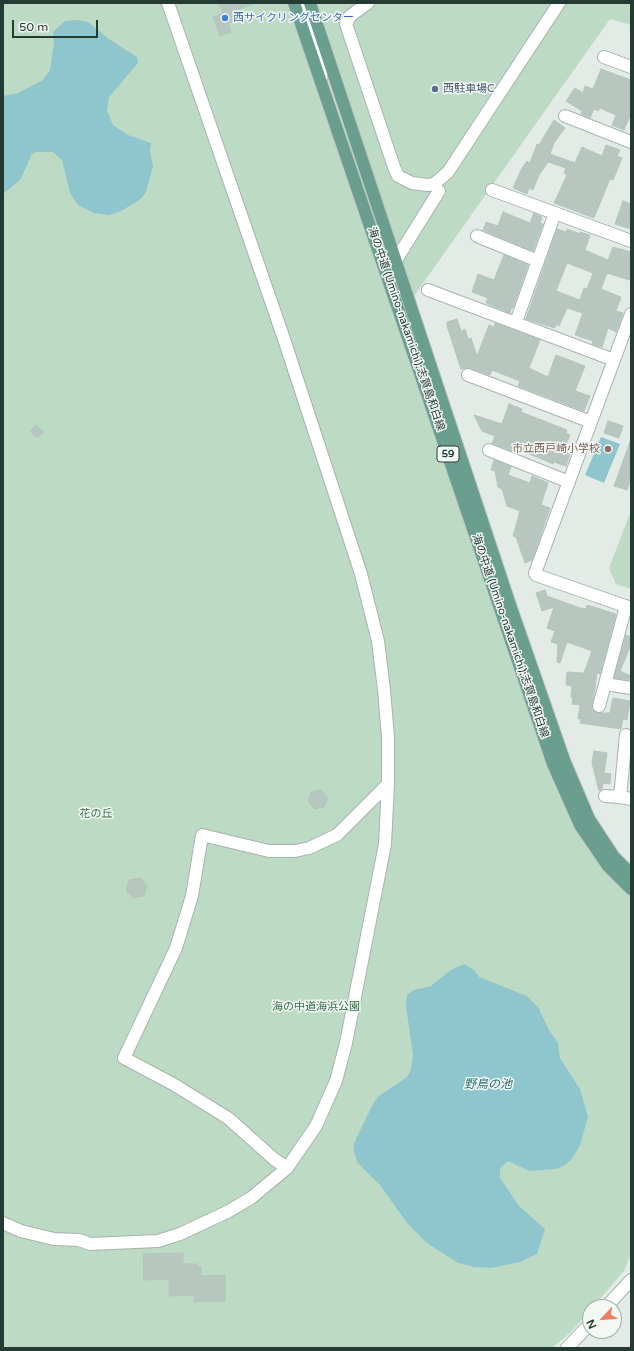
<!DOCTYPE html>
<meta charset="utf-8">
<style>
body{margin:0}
#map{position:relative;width:634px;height:1351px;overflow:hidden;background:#e3ebe7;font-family:"Varela Round",sans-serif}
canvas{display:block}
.frame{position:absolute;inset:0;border:4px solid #243b34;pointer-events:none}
.north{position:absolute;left:582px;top:1299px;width:40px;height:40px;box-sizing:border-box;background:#f3f8f5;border:1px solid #a0aca8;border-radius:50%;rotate:244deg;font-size:11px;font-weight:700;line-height:16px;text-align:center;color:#243b34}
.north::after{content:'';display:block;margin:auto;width:14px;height:18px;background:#e78065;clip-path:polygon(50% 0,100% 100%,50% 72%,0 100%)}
.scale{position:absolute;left:12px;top:20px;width:86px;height:18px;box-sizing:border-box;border:2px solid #243b34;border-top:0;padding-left:5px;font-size:12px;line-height:14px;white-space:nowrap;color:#243b34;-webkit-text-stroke:3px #f3f8f5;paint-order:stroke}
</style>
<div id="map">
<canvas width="634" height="1351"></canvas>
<div class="frame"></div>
<div class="north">N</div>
<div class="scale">50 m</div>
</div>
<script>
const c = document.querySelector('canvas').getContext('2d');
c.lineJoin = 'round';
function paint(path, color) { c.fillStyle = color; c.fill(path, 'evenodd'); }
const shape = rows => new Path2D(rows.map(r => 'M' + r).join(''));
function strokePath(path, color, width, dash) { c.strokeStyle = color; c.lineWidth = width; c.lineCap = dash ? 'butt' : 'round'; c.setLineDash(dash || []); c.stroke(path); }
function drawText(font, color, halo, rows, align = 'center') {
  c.font = font + ' "Varela Round","Noto Sans JP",sans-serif'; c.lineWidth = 3; c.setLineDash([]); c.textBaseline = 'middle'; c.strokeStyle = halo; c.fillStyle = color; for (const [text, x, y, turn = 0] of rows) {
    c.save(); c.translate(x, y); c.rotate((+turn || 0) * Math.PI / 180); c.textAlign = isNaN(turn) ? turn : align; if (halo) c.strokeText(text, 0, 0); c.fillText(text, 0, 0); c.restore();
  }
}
paint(shape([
 [3,3,293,3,550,774,575,829,617,884,631,896,631,1254,624,1271,593,1307,590,1307,590,1310,571,1332,552,1348,3,1348],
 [315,3,631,3,631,25,610,19,414,296],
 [631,511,631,589,616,584,609,568]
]), '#bddbc4');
paint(shape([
 [79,20,88,22,109,39,137,57,138,63,109,97,107,111,113,125,128,135,151,143,150,151,153,166,146,192,141,199,121,211,109,215,94,213,78,205,70,193,62,160,53,152,37,152,32,154,20,180,3,194,3,96,18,93,43,80,50,70,54,43,53,32,65,21],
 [601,437,620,444,604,483,585,475],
 [464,964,474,970,479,977,527,996,538,1007,549,1030,558,1043,560,1058,580,1089,588,1117,580,1145,572,1159,565,1165,556,1169,529,1171,508,1161,500,1168,500,1178,519,1206,545,1229,537,1254,520,1262,491,1268,474,1267,458,1263,427,1243,407,1223,380,1185,358,1163,354,1152,354,1143,374,1102,379,1096,407,1077,411,1069,413,1055,406,1006,407,995,414,990,431,986,451,970]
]), '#8fc5cc');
const building = shape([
 [219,3,253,3,253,4,234,11,237,20,228,23,231,32,220,36,213,17,223,13,219,3],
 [601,69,631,80,631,114,624,130,612,125,616,115,600,108,598,111,594,109,590,118,581,114,582,111,566,101,575,88,583,93,585,86,593,89,601,69],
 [554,120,565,128,554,143,550,154,575,163,582,147,602,156,606,145,620,150,617,156,622,158,618,168,613,180,610,179,594,218,554,203,567,175,564,173,566,168,548,162,539,175,533,190,529,188,527,194,513,188,521,170,527,161,530,163,537,144,539,145,554,120],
 [623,201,631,204,631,229,615,224,623,201],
 [503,212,530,223,534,213,542,217,540,223,543,224,533,251,483,230,486,222,498,226,503,212],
 [557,229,566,232,567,229,580,234,580,232,590,235,585,250,608,260,613,247,631,252,631,273,629,280,607,273,601,289,621,297,616,311,623,313,616,332,608,328,602,347,592,344,593,341,575,335,583,313,567,308,559,326,556,324,555,328,526,319,557,229],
 [567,263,593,273,587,289,584,288,580,300,556,291,567,263],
 [504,255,528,265,513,308,511,308,510,313,486,303,488,298,472,292,478,274,494,280,504,255],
 [457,319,461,331,465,329,468,339,471,338,477,356,489,325,494,327,495,323,540,340,529,368,548,377,556,355,585,366,575,391,590,396,584,411,521,387,518,386,520,381,492,370,490,375,470,368,461,369,447,326,447,322,457,319],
 [509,404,522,409,521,412,567,430,566,433,570,435,563,451,570,454,566,466,554,462,553,464,520,450,517,453,492,443,495,436,482,431,474,415,502,424,509,404],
 [608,421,623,426,619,438,604,433,608,421],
 [36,425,44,432,37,438,30,431,36,425],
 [630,442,631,478,627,490,614,486,630,442],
 [494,460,511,467,508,475,530,483,532,476,548,483,541,505,550,508,532,560,525,563,516,537,513,536,520,511,507,506,502,489,498,487,495,471,491,470,494,460],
 [545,590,547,596,580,608,586,609,587,605,616,614,600,674,597,673,592,708,592,710,597,713,610,713,613,698,630,701,627,720,623,719,621,729,580,723,581,719,578,719,580,705,572,704,573,697,571,697,572,686,566,685,567,672,584,673,592,651,567,642,560,663,557,662,558,644,551,642,555,631,547,628,554,607,542,611,536,593,545,590],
 [626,635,631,637,631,645,620,671,631,676,631,680,614,678,626,635],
 [594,751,607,753,604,773,611,774,610,784,603,783,602,789,599,791,592,763,594,751],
 [321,790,328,798,324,807,315,809,308,802,311,792,321,790],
 [140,878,147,886,144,896,134,898,126,891,129,880,140,878],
 [183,1253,183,1264,197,1264,197,1267,201,1266,201,1276,225,1275,225,1301,194,1302,194,1295,169,1296,169,1279,144,1280,143,1254,183,1253]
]);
paint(building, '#b8c6c0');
strokePath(building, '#b5c5be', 1);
const minor = shape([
 [304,3,307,16,322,65,321,81],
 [368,3,350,16,346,24,394,167,398,176,412,183,428,185,434,184,448,172,559,3],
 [604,57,631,67],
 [565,116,631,142],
 [492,190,631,241],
 [477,236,538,261],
 [396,260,439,191],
 [428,290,614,360],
 [631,314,535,573,536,575,631,608],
 [516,322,555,213],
 [468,375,591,422],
 [489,450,569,482],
 [626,606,605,684,631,688],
 [599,706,605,684],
 [626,735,620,797,631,799],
 [605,796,620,797],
 [287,1168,274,1159,228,1118,173,1084,124,1058,176,948,192,896,202,835,269,851,295,851,309,848,337,835,388,784],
 [3,1223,21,1231,54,1239,79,1240,90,1244,158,1241,180,1234,227,1212,251,1198,287,1168,316,1126,336,1081,346,1043,385,844,388,784,388,737,384,690,378,641,361,574,284,339,168,3],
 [606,1307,631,1280],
 [567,1348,590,1324]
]);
const major = shape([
 [294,3,553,764,580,825,608,866,631,889],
 [310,3,510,605,564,760,589,819,614,857,631,874]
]);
strokePath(minor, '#a6b3ae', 14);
strokePath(major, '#c2c8c6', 14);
strokePath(minor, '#fff', 12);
strokePath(major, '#6a9e8f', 12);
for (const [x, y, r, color] of [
 [225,18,4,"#3f7fe0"],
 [435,89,4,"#5c6f8a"],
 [608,449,4,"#8d6e63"]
]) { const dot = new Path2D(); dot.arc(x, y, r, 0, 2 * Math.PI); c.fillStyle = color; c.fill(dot); strokePath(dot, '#f3f8f5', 1.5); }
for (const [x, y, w] of [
 [448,454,22]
]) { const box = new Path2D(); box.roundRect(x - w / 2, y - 8, w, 16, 3); c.fillStyle = '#f3f8f5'; c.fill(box); strokePath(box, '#243b34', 1); }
drawText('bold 10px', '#243b34', null, [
 ["59",448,454]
]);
drawText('11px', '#366cbe', '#f3f8f5', [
 ["西サイクリングセンター",233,18]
], 'left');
drawText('11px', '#4e5e75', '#f3f8f5', [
 ["西駐車場C",443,89]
], 'left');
drawText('11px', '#243b34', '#f3f8f5', [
 ["海の中道 (Umino-nakamichi);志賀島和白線",406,329,71],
 ["海の中道 (Umino-nakamichi);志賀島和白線",510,636,71]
]);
drawText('11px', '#785e54', '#f3f8f5', [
 ["市立西戸崎小学校",600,449]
], 'right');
drawText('11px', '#316f47', '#f3f8f5', [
 ["花の丘",96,814],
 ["海の中道海浜公園",316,1007]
]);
drawText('italic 12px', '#226873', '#f3f8f5', [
 ["野鳥の池",488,1085]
]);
</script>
